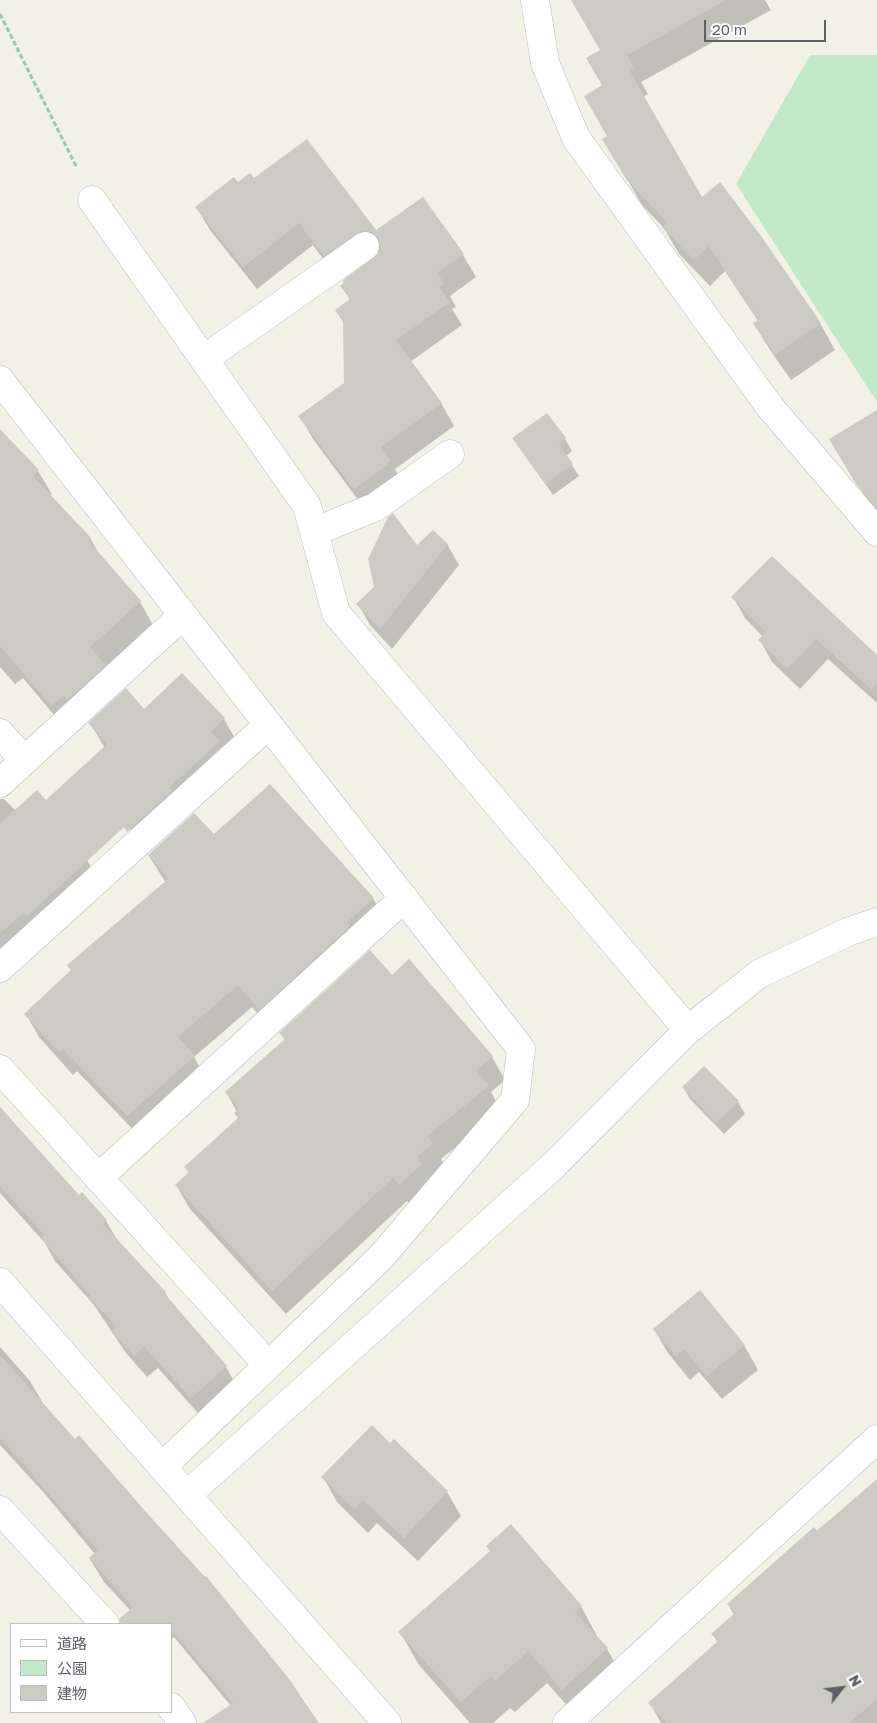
<!DOCTYPE html>
<meta charset="utf-8">
<style>
body{margin:0}
#map{position:relative;width:877px;height:1723px;overflow:hidden;background:#f1f1e6;font-family:"Golos Text","Noto Sans JP",sans-serif}
canvas{display:block}
.legend{position:absolute;left:10px;top:1623px;width:162px;height:90px;box-sizing:border-box;background:#fff;border:1px solid #bebfc2;margin:0;padding:6px 9px;list-style:none;font-size:15px;color:#5d6067}
.legend li{display:flex;align-items:center;gap:10px;height:25px}
.legend b{width:25px;border:1px solid #bebfc2}
.north{position:absolute;left:817px;top:1663px;width:50px;height:50px;-webkit-text-stroke:4px #fff;paint-order:stroke;rotate:61deg;font-size:14px;font-weight:700;line-height:20px;text-align:center;color:#5d6067}
.north::after{content:'';display:block;margin:auto;width:18px;height:22px;background:#5d6067;clip-path:polygon(50% 0,100% 100%,50% 72%,0 100%)}
.scale{position:absolute;left:704px;top:20px;width:122px;height:22px;box-sizing:border-box;border:2px solid #5d6067;border-top:0;padding-left:6px;font-size:15px;line-height:18px;white-space:nowrap;color:#5d6067;-webkit-text-stroke:4px #fff;paint-order:stroke}
</style>
<div id="map">
<canvas width="877" height="1723"></canvas>
<ul class="legend">
<li><b style="height:6px;background:#fff"></b>道路</li>
<li><b style="height:14px;background:#c1e9ca"></b>公園</li>
<li><b style="height:14px;background:#cccbc3"></b>建物</li>
</ul>
<div class="north">N</div>
<div class="scale">20 m</div>
</div>
<script>
const c = document.querySelector('canvas').getContext('2d');
c.lineJoin = 'round';
function paint(path, color) { c.fillStyle = color; c.fill(path, 'evenodd'); }
const shape = rows => new Path2D(rows.map(r => 'M' + r).join(''));
function strokePath(path, color, width, dash) { c.strokeStyle = color; c.lineWidth = width; c.lineCap = dash ? 'butt' : 'round'; c.setLineDash(dash || []); c.stroke(path); }
paint(shape([
 [810,55,877,55,877,402,736,184]
]), '#c1e9ca');
paint(shape([
 [632,0,765,0,771,10,641,82,648,94,643,97,702,199,820,323,835,350,791,380,770,350,754,324,758,321,725,271,710,286,679,254,664,228,642,205,604,139,608,136,601,50],
 [254,180,376,232,423,199,463,255,476,277,450,296,456,307,452,309,462,325,410,362,441,403,454,426,395,469,403,484,367,512,313,439,300,416,346,383,350,300,342,286,380,253,376,253,337,278,313,245,257,289,210,230,197,208,238,184],
 [877,417,877,510,875,512,844,462],
 [0,431,38,471,52,494,49,496,90,538,99,554,140,602,153,625,65,728,23,678,15,684,0,667],
 [513,438,565,439,572,451,566,456,579,476,553,495],
 [447,544,459,565,392,649,370,625,358,604,417,547],
 [733,597,877,657,877,703,828,659,800,689,772,662,760,640,763,637,745,618],
 [182,675,224,719,237,742,147,848,96,791,105,748,90,723,144,710],
 [28,798,87,860,100,883,0,967,0,799,4,799,15,810],
 [214,836,373,898,386,921,273,1032,252,1007,194,1057,207,1079,141,1138,77,1071,73,1075,39,1037,26,1014,166,883,149,856],
 [409,961,492,1057,505,1080,491,1092,501,1110,441,1159,446,1167,413,1208,407,1201,286,1314,190,1209,176,1185,189,1174,186,1167,239,1119,237,1112,226,1092,285,1040,281,1033,391,977],
 [704,1067,738,1102,745,1114,724,1134,690,1099,683,1087],
 [0,1107,79,1197,82,1194,106,1221,119,1243,165,1292,172,1305,226,1367,239,1390,204,1420,158,1368,147,1377,126,1353,94,1305,55,1261,45,1243,0,1193],
 [654,1329,744,1345,758,1370,722,1399,699,1372,690,1380,668,1353],
 [0,1347,30,1381,44,1405,318,1723,227,1723,231,1706,174,1637,171,1639,171,1624,143,1624,104,1582,90,1559,95,1554,44,1493,0,1445],
 [394,1440,447,1492,461,1516,418,1561,377,1523,368,1533,337,1502,323,1477,390,1445],
 [877,1481,877,1723,661,1723,650,1703,718,1643,713,1634,734,1615,728,1604],
 [581,1606,599,1640,607,1649,626,1682,582,1722,547,1683,515,1712,510,1708,493,1723,470,1723,419,1665,400,1632]
]), '#0003');
paint(shape([
 [571,0,726,0,627,55,634,68,629,70,702,197,720,182,761,236,821,323,775,355,753,323,758,320,709,246,694,260,662,227,667,222,626,179,602,139,607,136,584,96,602,85,586,58,600,50],
 [307,139,376,230,423,197,464,254,437,273,444,283,439,287,450,302,396,340,442,403,381,447,391,461,354,490,298,416,344,383,343,322,335,310,350,299,340,286,344,283,342,281,379,253,381,245,378,237,371,232,363,231,324,256,299,223,243,267,195,207,234,177,238,182,250,173,254,178],
 [877,410,877,508,856,484,829,439],
 [547,413,566,438,559,444,573,464,545,484,512,438],
 [0,429,39,470,33,476,91,538,88,540,141,601,90,647,106,665,67,700,63,696,51,706,0,646],
 [393,513,417,545,433,530,448,544,380,629,356,604,374,587,368,559,388,517],
 [772,556,877,655,877,684,872,690,816,639,787,669,758,640,766,632,731,597],
 [182,673,225,718,211,732,220,741,170,787,173,790,127,832,124,827,27,916,24,913,0,933,0,824,37,790,46,800,107,744,88,723,126,688,144,709],
 [270,784,374,898,347,922,350,926,259,1010,238,985,178,1037,195,1056,127,1116,63,1049,59,1052,24,1014,71,970,67,965,168,879,148,855,194,813,214,834],
 [370,950,392,975,409,959,493,1056,476,1070,489,1086,427,1136,433,1143,417,1157,422,1164,399,1185,393,1178,272,1291,175,1185,189,1172,184,1167,238,1118,234,1113,239,1109,225,1092,285,1039,279,1033],
 [704,1066,739,1101,716,1123,682,1087],
 [0,1107,79,1195,82,1192,107,1220,103,1224,166,1292,164,1293,227,1366,191,1398,144,1346,134,1356,112,1331,116,1326,89,1298,91,1296,41,1238,44,1235,0,1186],
 [700,1290,745,1345,707,1376,684,1349,676,1356,653,1329],
 [0,1355,75,1439,79,1435,146,1512,205,1577,206,1576,289,1679,319,1723,203,1723,233,1703,171,1629,171,1624,120,1624,119,1619,133,1607,89,1558,98,1550,33,1476,34,1475,0,1438],
 [372,1425,390,1443,394,1439,448,1491,404,1538,363,1500,354,1509,321,1477],
 [877,1479,877,1699,849,1723,666,1723,648,1703,718,1641,711,1634,735,1613,727,1604,814,1527,817,1531],
 [511,1524,582,1606,575,1612,608,1648,562,1690,528,1651,495,1681,491,1676,461,1702,398,1632,490,1551,486,1546]
]), '#cccbc3');
const minor = shape([
 [535,0,545,63,576,138,770,407,877,532],
 [92,200,307,506,336,613,688,1030],
 [204,359,365,246],
 [0,380,521,1049,515,1100,381,1257,162,1467],
 [314,532,375,507,450,454],
 [0,733,24,760],
 [0,783,183,615],
 [0,968,268,725],
 [0,1069,268,1365],
 [98,1178,404,898],
 [187,1495,555,1164,688,1030,759,974,850,931,877,922],
 [0,1510,105,1624],
 [171,1707,182,1723],
 [567,1723,877,1439]
]);
const tertiary = shape([
 [0,1282,387,1723]
]);
strokePath(minor, '#bdbec5', 29);
strokePath(tertiary, '#bdbec5', 29);
strokePath(shape([
 [0,14,77,168]
]), '#99c8b1', 3, [5, 2.5]);
strokePath(minor, '#fff', 28);
strokePath(tertiary, '#fff', 28);
</script>
